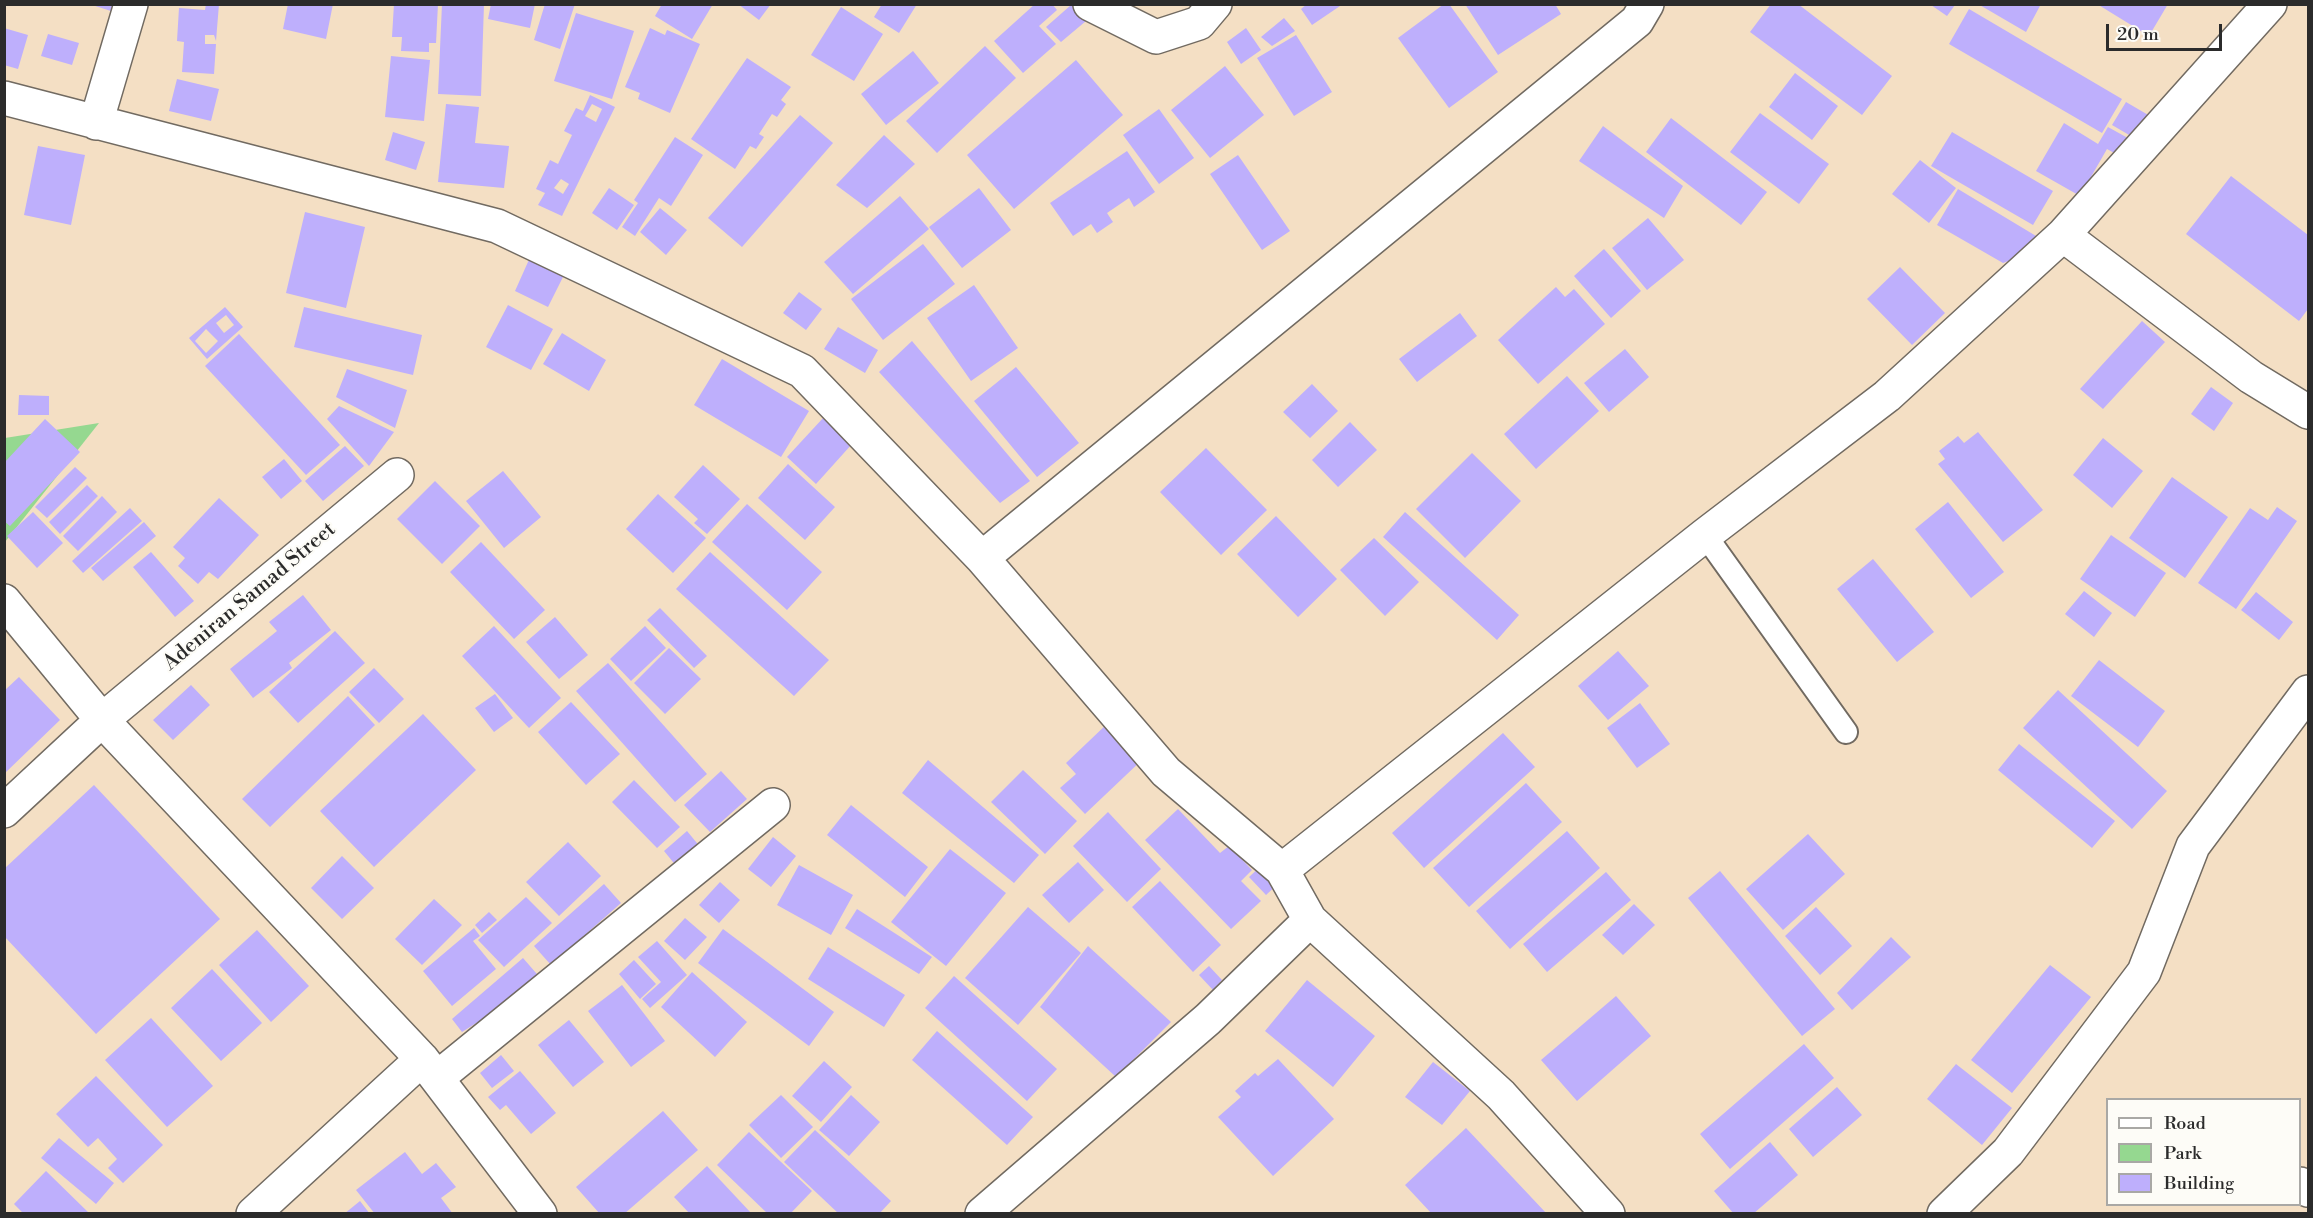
<!DOCTYPE html>
<style>
body{margin:0}
#map{position:relative;width:2313px;height:1218px;overflow:hidden;background:#f4dfc4;font-family:"Libre Bodoni",serif}
canvas{display:block}
.frame{position:absolute;inset:0;border:6px solid #2b2b2b;pointer-events:none}
.legend{position:absolute;left:2106px;top:1098px;width:195px;height:108px;box-sizing:border-box;background:#fdfcf7;border:2px solid #a9a8a5;margin:0;padding:8px 10px;list-style:none;font-size:18px;color:#2b2b2b}
.legend li{display:flex;align-items:center;gap:12px;height:30px}
.legend b{width:30px;border:2px solid #a9a8a5}
.scale{position:absolute;left:2106px;top:24px;width:116px;height:27px;box-sizing:border-box;border:3px solid #2b2b2b;border-top:0;padding-left:8px;font-size:18px;line-height:21px;white-space:nowrap;color:#2b2b2b;-webkit-text-stroke:4px #fdfcf7;paint-order:stroke}
</style>
<div id="map">
<canvas width="2313" height="1218"></canvas>
<div class="frame"></div>
<ul class="legend">
<li><b style="height:8px;background:#fff"></b>Road</li>
<li><b style="height:16px;background:#95d890"></b>Park</li>
<li><b style="height:16px;background:#beaffc"></b>Building</li>
</ul>
<div class="scale">20 m</div>
</div>
<script>
const c = document.querySelector('canvas').getContext('2d');
c.lineJoin = 'round';
function paint(path, color) { c.fillStyle = color; c.fill(path, 'evenodd'); }
const shape = rows => new Path2D(rows.map(r => 'M' + r).join(''));
function strokePath(path, color, width, dash) { c.strokeStyle = color; c.lineWidth = width; c.lineCap = dash ? 'butt' : 'round'; c.setLineDash(dash || []); c.stroke(path); }
function drawText(font, color, halo, rows, align = 'center') {
  c.font = font + ' "Libre Bodoni",serif'; c.lineWidth = 4.5; c.setLineDash([]); c.textBaseline = 'middle'; c.strokeStyle = halo; c.fillStyle = color; for (const [text, x, y, turn = 0] of rows) {
    c.save(); c.translate(x, y); c.rotate((+turn || 0) * Math.PI / 180); c.textAlign = isNaN(turn) ? turn : align; if (halo) c.strokeText(text, 0, 0); c.fillText(text, 0, 0); c.restore();
  }
}
paint(shape([
 [99,423,5,542,5,438]
]), '#95d890');
paint(shape([
 [89,4,116,4,114,12],
 [206,4,219,4,216,41,214,35,205,35,205,44,216,44,214,74,182,72,184,42,177,41,179,8,205,10],
 [288,4,333,4,326,39,283,29],
 [394,4,438,4,436,43,429,43,429,52,401,51,402,37,392,37],
 [442,4,484,4,481,96,438,94],
 [491,4,535,4,530,28,488,19],
 [545,4,575,4,560,49,534,40],
 [662,4,713,4,692,39,655,16],
 [738,4,771,4,759,20],
 [882,4,917,4,899,33,874,17],
 [1035,4,1052,4,1057,10,1039,26,1056,44,1023,73,994,41],
 [1307,4,1343,4,1312,25,1301,9],
 [1444,4,1449,4,1498,72,1449,108,1398,38],
 [1465,4,1555,4,1561,14,1498,55],
 [1771,4,1798,4,1892,76,1862,115,1750,32],
 [1978,4,2041,4,2026,32],
 [2097,4,2168,4,2149,36],
 [1071,5,1086,21,1061,42,1046,27],
 [1931,5,1955,5,1947,16],
 [841,7,883,34,854,81,811,55],
 [1969,9,2122,99,2102,133,1949,44],
 [576,13,634,31,612,99,554,81],
 [1284,18,1295,31,1272,46,1261,37],
 [4,28,28,35,18,69,4,65],
 [650,28,665,35,667,30,700,44,670,113,638,99,640,93,625,87],
 [1246,28,1261,50,1241,64,1227,42],
 [48,34,79,43,72,65,41,56],
 [1296,35,1332,92,1294,116,1257,58],
 [985,46,1016,78,937,153,906,121],
 [913,51,939,83,886,125,861,94],
 [391,56,430,60,424,121,385,117],
 [747,58,791,87,781,100,786,104,777,117,772,114,759,134,764,137,756,149,750,146,735,169,691,139],
 [1076,60,1123,115,1014,209,967,155],
 [1225,66,1264,115,1210,158,1171,110],
 [1795,73,1838,106,1812,140,1769,107],
 [177,79,219,89,211,121,169,111],
 [590,95,615,107,562,216,538,205,545,193,536,189,550,160,558,164,572,135,564,131,576,108,583,111],
 [592,104,602,109,596,122,585,116],
 [561,179,569,184,563,194,554,188],
 [2126,102,2150,116,2136,139,2112,125],
 [446,104,479,107,475,143,509,146,504,188,438,182],
 [1159,109,1194,158,1159,184,1123,135],
 [1760,113,1829,164,1799,204,1730,152],
 [800,115,833,143,742,247,708,218],
 [1671,118,1767,192,1741,225,1646,152],
 [2064,123,2098,144,2108,127,2135,142,2125,159,2107,149,2080,196,2036,171],
 [1603,126,1683,186,1664,218,1579,161],
 [393,132,425,142,416,170,385,160],
 [1952,132,2053,191,2033,225,1931,166],
 [884,135,915,164,867,208,836,185],
 [675,137,703,155,671,206,659,198,635,236,622,227,638,203,634,200],
 [38,146,85,155,71,225,24,215],
 [1127,151,1155,192,1134,207,1129,198,1107,213,1113,222,1097,233,1091,224,1073,236,1050,203],
 [1238,155,1290,231,1262,250,1210,174],
 [1920,160,1956,188,1929,223,1892,194],
 [2231,176,2308,235,2308,309,2299,321,2186,234],
 [609,188,634,205,617,230,592,213],
 [979,188,1011,230,962,268,929,227],
 [1958,189,2051,245,2003,263,1937,225],
 [900,196,929,229,853,294,824,262],
 [660,208,687,230,666,255,640,232],
 [305,212,365,227,346,308,286,293],
 [1648,218,1684,260,1647,290,1612,248],
 [923,244,955,284,883,340,851,299],
 [1604,249,1641,291,1611,318,1574,276],
 [532,253,567,269,548,307,515,291],
 [1900,267,1945,313,1912,345,1867,299],
 [974,285,1018,348,971,381,927,318],
 [1556,287,1565,297,1574,289,1605,324,1538,384,1498,340],
 [799,292,822,309,806,330,783,313],
 [508,305,553,329,531,370,486,347],
 [225,307,243,327,207,359,189,338],
 [226,315,234,325,224,333,216,323],
 [206,329,218,341,206,353,195,341],
 [304,307,422,335,413,375,294,347],
 [1460,313,1477,336,1417,382,1399,359],
 [2142,321,2165,342,2103,409,2080,389],
 [838,327,878,350,865,373,824,349],
 [562,333,606,360,589,391,543,364],
 [239,334,340,445,306,475,205,366],
 [912,341,1030,481,1000,503,879,372],
 [1625,349,1649,377,1609,412,1584,383],
 [722,359,809,411,781,457,694,405],
 [1016,367,1079,443,1037,477,974,401],
 [347,369,407,390,395,428,336,397],
 [1567,376,1599,411,1536,469,1504,434],
 [1312,384,1338,411,1310,438,1283,412],
 [2211,387,2233,403,2214,431,2191,414],
 [19,395,49,396,49,415,18,415],
 [339,406,394,432,369,466,327,419],
 [824,417,852,444,816,484,787,457],
 [45,419,80,452,10,526,4,521,4,463],
 [1350,422,1377,450,1338,487,1312,460],
 [1978,432,2043,510,2003,542,1938,464,1945,459,1939,451,1958,436,1964,443],
 [2103,438,2143,471,2112,508,2073,475],
 [345,446,364,466,323,501,305,481],
 [1206,448,1267,510,1221,555,1160,492],
 [1472,453,1521,501,1465,558,1416,509],
 [284,459,302,481,281,499,262,477],
 [788,464,835,507,805,540,758,498],
 [703,465,740,499,707,534,694,523,698,519,674,497],
 [75,467,87,478,47,518,35,507],
 [503,471,541,517,504,548,466,501],
 [2172,477,2228,517,2185,578,2129,538],
 [435,481,480,526,442,564,397,519],
 [87,485,98,496,60,534,49,522],
 [658,494,706,538,673,573,626,529],
 [102,496,117,512,78,551,63,536],
 [219,498,259,535,218,579,209,572,198,584,178,566,185,558,173,547],
 [1948,502,2004,572,1971,598,1915,529],
 [747,504,822,572,787,610,712,542],
 [2277,507,2297,521,2236,609,2198,583,2250,508,2268,520],
 [130,508,142,521,83,573,72,561],
 [33,512,63,543,37,568,7,536],
 [1405,512,1519,615,1497,640,1383,537],
 [1276,516,1337,579,1298,617,1237,554],
 [144,522,156,536,103,581,91,568],
 [2111,535,2166,573,2135,617,2080,579],
 [1374,538,1419,582,1385,616,1340,570],
 [481,542,545,610,514,639,450,572],
 [151,552,194,601,175,617,133,567],
 [710,552,829,660,794,696,676,589],
 [1873,559,1934,632,1897,662,1837,589],
 [2084,591,2112,613,2094,637,2065,614],
 [2256,592,2293,622,2279,640,2241,610],
 [303,595,331,630,289,663,292,668,253,698,230,669,277,631,269,622],
 [660,608,707,656,694,668,647,620],
 [555,617,588,655,559,679,526,642],
 [494,626,561,698,529,728,462,656],
 [645,626,666,648,631,681,610,659],
 [335,631,365,663,298,723,269,692],
 [669,648,701,679,665,714,634,683],
 [1618,651,1649,686,1608,720,1578,686],
 [2099,660,2165,711,2138,747,2071,696],
 [608,663,707,774,675,802,576,691],
 [374,668,404,699,379,723,349,692],
 [19,677,60,720,4,774,4,691],
 [191,685,210,705,173,740,153,720],
 [2058,690,2167,791,2132,829,2023,728],
 [495,694,513,718,494,732,475,708],
 [348,696,375,725,270,827,242,799],
 [571,702,620,754,586,785,538,732],
 [1640,703,1670,744,1637,768,1607,728],
 [423,714,476,770,374,867,320,811],
 [1109,722,1144,758,1085,814,1060,788,1076,774,1066,763],
 [1503,733,1535,767,1424,868,1392,833],
 [2019,744,2115,821,2092,848,1998,770],
 [928,760,1039,855,1014,883,902,793],
 [1023,770,1077,821,1045,854,991,802],
 [721,771,747,799,710,832,684,805],
 [634,780,680,827,657,848,612,802],
 [1526,783,1562,822,1469,907,1433,868],
 [94,785,220,919,96,1034,4,936,4,869],
 [851,805,928,867,905,897,827,835],
 [1178,809,1220,853,1229,846,1252,870,1241,881,1261,901,1231,929,1145,840],
 [1108,812,1161,869,1127,902,1073,846],
 [687,831,706,854,682,873,664,851],
 [1567,831,1600,868,1510,949,1476,911],
 [1808,834,1845,874,1783,930,1746,889],
 [773,837,796,856,771,887,748,869],
 [568,842,601,876,559,916,526,882],
 [950,849,1006,893,946,966,891,922],
 [342,856,374,888,342,919,311,888],
 [1078,862,1104,890,1069,923,1042,895],
 [799,865,853,895,831,935,777,905],
 [1262,865,1280,882,1266,895,1249,877],
 [1720,871,1835,1009,1802,1036,1688,898],
 [1606,872,1631,900,1547,972,1523,944],
 [1160,881,1221,945,1193,972,1132,907],
 [720,882,740,900,719,923,699,905],
 [604,884,621,903,551,965,534,946],
 [526,897,552,923,504,967,478,940],
 [434,899,462,925,422,965,395,939],
 [1634,904,1655,925,1623,955,1602,935],
 [1028,907,1081,953,1018,1025,965,978],
 [1816,907,1852,946,1820,975,1785,936],
 [857,909,932,957,919,974,845,928],
 [489,912,497,920,482,933,475,925],
 [685,918,707,937,685,960,664,941],
 [474,928,480,936,473,941,496,969,452,1006,423,971],
 [723,929,834,1012,809,1046,698,963],
 [257,930,309,986,271,1022,219,965],
 [1891,937,1911,957,1852,1010,1837,993],
 [657,941,687,975,650,1008,642,999,661,982,638,957],
 [1088,946,1171,1022,1116,1077,1040,1007],
 [828,947,905,995,884,1027,808,979],
 [523,958,543,981,462,1032,452,1019],
 [634,960,656,984,640,999,619,974],
 [2050,965,2091,997,2012,1093,1971,1060],
 [1209,966,1222,980,1213,990,1199,975],
 [212,969,262,1023,221,1061,171,1008],
 [692,972,747,1022,715,1057,661,1007],
 [954,976,1057,1069,1027,1101,925,1008],
 [1307,980,1375,1036,1333,1087,1265,1031],
 [622,985,665,1041,631,1067,588,1011],
 [1616,996,1651,1036,1577,1101,1541,1060],
 [151,1018,213,1086,167,1127,105,1060],
 [569,1020,604,1062,573,1087,538,1045],
 [937,1031,1033,1117,1007,1145,912,1060],
 [1804,1044,1834,1078,1730,1169,1700,1134],
 [501,1055,514,1071,492,1088,480,1073],
 [1278,1059,1334,1119,1273,1176,1218,1117,1241,1097,1235,1091,1255,1073,1258,1076],
 [824,1061,852,1087,821,1122,792,1096],
 [1433,1062,1470,1091,1442,1125,1405,1097],
 [1956,1064,2012,1108,1982,1145,1927,1099],
 [520,1071,556,1113,531,1134,506,1105,500,1110,488,1097],
 [96,1076,163,1145,123,1183,108,1168,117,1159,98,1138,88,1147,56,1114],
 [1837,1087,1862,1115,1813,1157,1789,1129],
 [781,1095,813,1127,781,1158,749,1125],
 [851,1095,880,1122,849,1156,819,1130],
 [663,1111,698,1150,624,1214,600,1214,576,1187],
 [1466,1128,1547,1214,1432,1214,1405,1185],
 [815,1130,891,1201,879,1214,839,1214,784,1162],
 [749,1132,812,1191,790,1214,768,1214,717,1165],
 [59,1138,114,1183,96,1204,41,1158],
 [1770,1142,1798,1175,1753,1214,1734,1214,1714,1191],
 [405,1152,422,1174,436,1163,456,1187,441,1198,453,1214,375,1214,356,1190],
 [707,1166,752,1214,690,1214,674,1197],
 [46,1171,90,1214,24,1214,14,1204],
 [360,1201,370,1214,344,1214]
]), '#beaffc');
const lane = shape([
 [1705,535,1846,732]
]);
const street = shape([
 [1090,4,1156,37,1199,23,1215,4],
 [4,98,497,226,802,371,982,558,1166,772,1282,870,1310,920,1501,1095,1608,1214],
 [96,123,131,4],
 [2063,235,2251,377,2308,412],
 [982,558,1637,21,1647,4],
 [4,601,102,720,422,1059,540,1214],
 [4,811,102,720,397,475],
 [1282,870,1705,535,1887,396,2063,235,2270,4],
 [437,1078,773,805],
 [2300,1184,2308,1190],
 [253,1214,422,1059],
 [982,1214,1208,1019,1310,920],
 [1944,1214,2008,1152,2144,972,2193,846,2308,692]
]);
strokePath(lane, '#716a61', 26);
strokePath(street, '#716a61', 36);
strokePath(lane, '#fff', 22);
strokePath(street, '#fff', 33);
drawText('21px', '#2b2b2b', '#fdfcf7', [
 ["Adeniran Samad Street",250,597,-40]
]);
</script>
